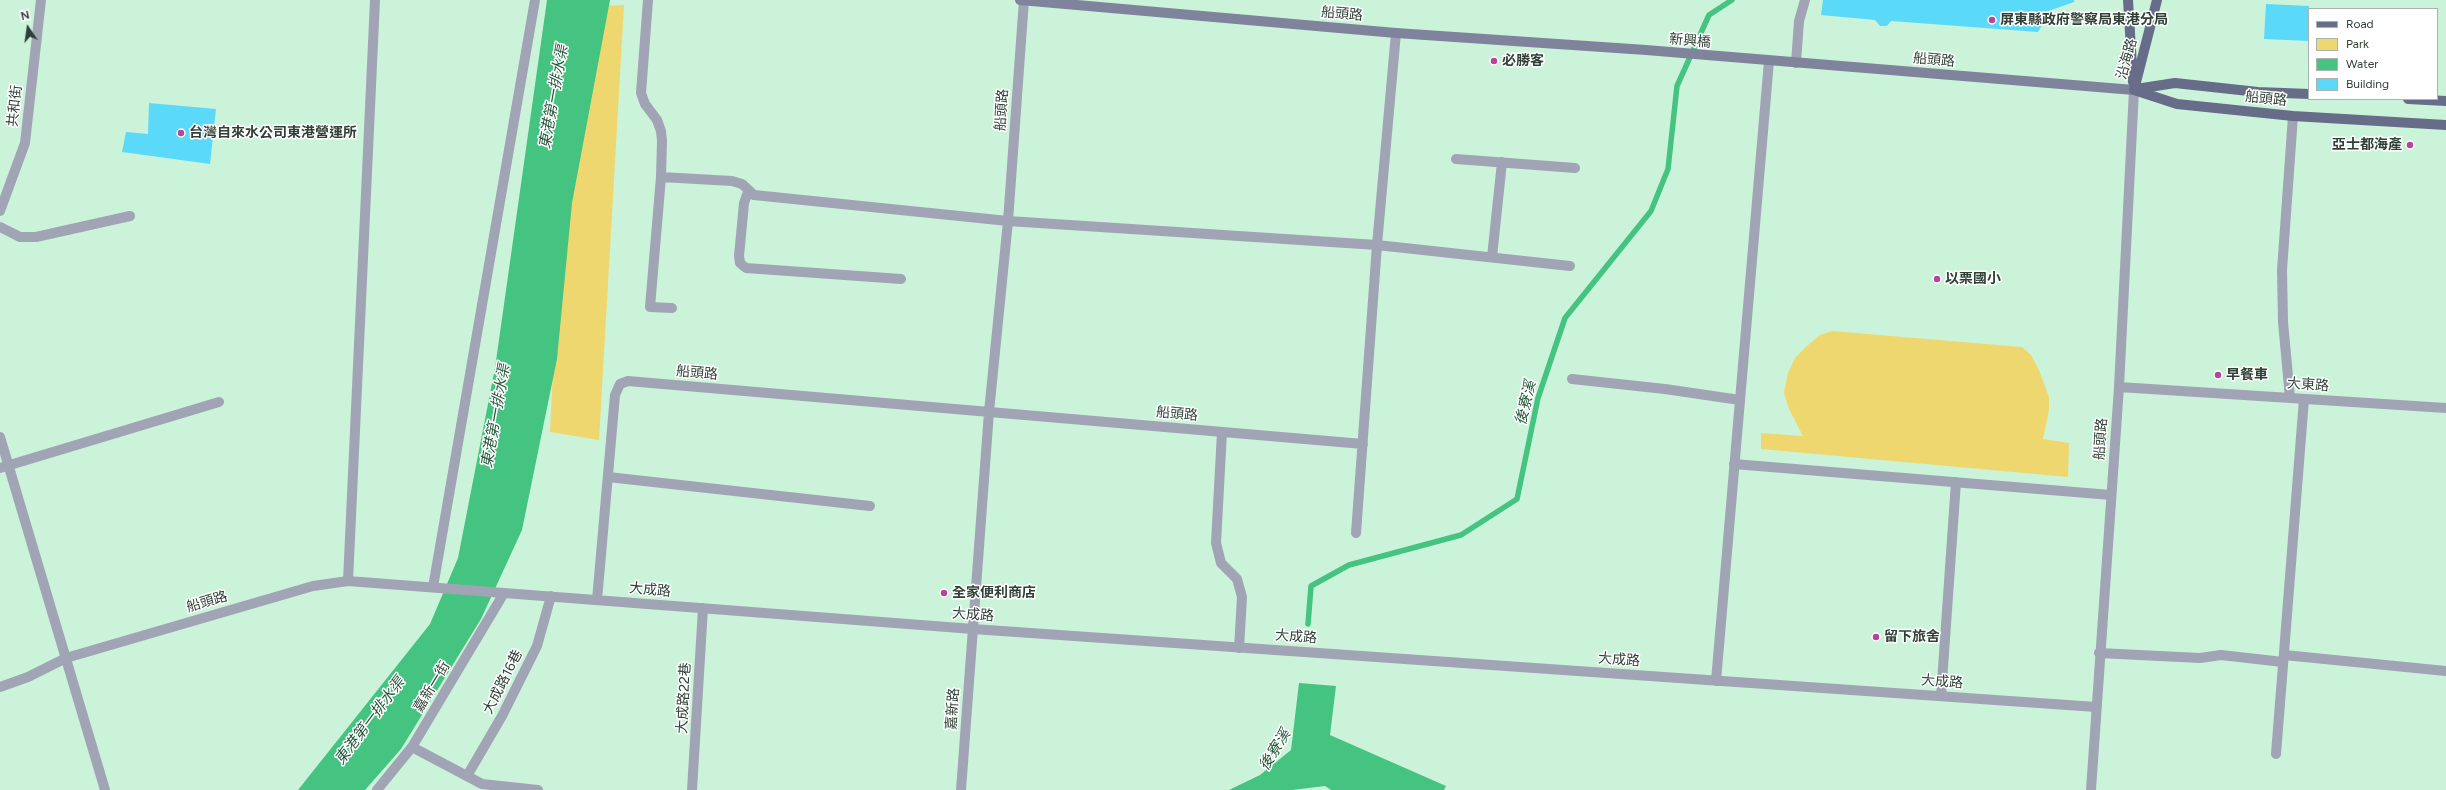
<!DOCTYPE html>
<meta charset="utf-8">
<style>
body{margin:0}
#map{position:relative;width:2446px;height:790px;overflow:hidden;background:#cbf3d9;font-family:Figtree,sans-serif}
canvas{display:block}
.legend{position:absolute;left:2308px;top:8px;width:130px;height:92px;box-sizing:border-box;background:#fff;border:1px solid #acb3af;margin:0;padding:5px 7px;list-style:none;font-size:12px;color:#304036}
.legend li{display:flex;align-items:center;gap:8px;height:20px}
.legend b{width:20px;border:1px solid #acb3af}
.north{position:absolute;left:8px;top:8px;width:40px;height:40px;-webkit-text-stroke:3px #fff;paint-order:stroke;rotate:347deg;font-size:11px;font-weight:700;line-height:16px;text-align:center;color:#304036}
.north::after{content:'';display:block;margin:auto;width:14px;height:18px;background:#304036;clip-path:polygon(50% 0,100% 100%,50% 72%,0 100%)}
</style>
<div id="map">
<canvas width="2446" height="790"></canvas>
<ul class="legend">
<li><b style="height:5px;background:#676c89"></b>Road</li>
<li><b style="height:11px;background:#efd76f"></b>Park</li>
<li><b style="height:11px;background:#45c381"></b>Water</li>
<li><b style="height:11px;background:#5bd9f8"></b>Building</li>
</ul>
<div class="north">N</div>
</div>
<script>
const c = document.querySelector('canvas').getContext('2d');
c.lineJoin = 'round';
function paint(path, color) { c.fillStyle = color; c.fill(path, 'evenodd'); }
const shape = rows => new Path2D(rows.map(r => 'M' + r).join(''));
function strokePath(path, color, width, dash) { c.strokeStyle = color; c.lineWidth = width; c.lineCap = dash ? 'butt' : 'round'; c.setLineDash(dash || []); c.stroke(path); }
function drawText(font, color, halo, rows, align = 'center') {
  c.font = font + ' Figtree,"Noto Sans TC",sans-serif'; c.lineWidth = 3; c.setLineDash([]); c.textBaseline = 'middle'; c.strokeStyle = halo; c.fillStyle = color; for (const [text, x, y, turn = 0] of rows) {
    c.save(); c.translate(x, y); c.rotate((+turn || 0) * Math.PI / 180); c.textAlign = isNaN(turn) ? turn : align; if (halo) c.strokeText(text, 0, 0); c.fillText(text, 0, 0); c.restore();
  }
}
paint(shape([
 [624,5,599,440,550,432,554,347,568,182,604,6],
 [1832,331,2022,347,2031,355,2039,370,2049,397,2049,410,2043,439,2069,443,2068,477,1761,449,1761,433,1803,436,1789,409,1784,393,1788,373,1795,358,1807,346,1820,335]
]), '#efd76f');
paint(shape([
 [547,0,610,0,572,203,557,359,522,530,481,619,401,749,365,790,298,790,430,624,458,558,495,368],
 [1299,683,1336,686,1330,735,1446,786,1444,790,1331,790,1325,786,1292,790,1229,790,1260,775,1291,750]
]), '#45c381');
strokePath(shape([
 [1308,624,1311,586,1349,565,1461,535,1517,499,1538,398,1565,318,1651,211,1668,169,1677,86,1709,15,1732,0]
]), '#45c381', 5.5);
paint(shape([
 [1823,0,2074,0,2074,2,2040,14,2042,25,2038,32,1891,21,1887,26,1880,26,1875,20,1821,15],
 [2266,4,2309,6,2309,41,2264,39],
 [149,103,216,109,210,164,122,152,126,132,148,134]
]), '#5bd9f8');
strokePath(shape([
 [648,0,641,93,645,104,657,120,661,131,662,141,661,177,650,307,672,308],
 [1456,159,1575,168],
 [661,177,732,181,742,184,754,195,1008,221],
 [748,192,744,203,739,256,740,263,746,268,901,279],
 [1492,257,1502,162],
 [1572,379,1665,389,1740,400],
 [2290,398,2283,322,2282,270,2293,116],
 [1222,432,1216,543,1221,563,1237,579,1242,597,1239,648],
 [1734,464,2111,495],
 [608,477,870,506],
 [433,587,535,0],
 [2099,653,2200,658,2221,655,2283,662],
 [2284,655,2446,671],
 [1941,696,1956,482],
 [2276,754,2304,399]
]), '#a1a4b5', 10);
strokePath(shape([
 [1796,63,1799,21,1805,0],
 [0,211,25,143,41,0],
 [1008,221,1377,245,1570,266],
 [0,227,20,237,36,237,130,216],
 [2119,387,2446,408],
 [0,437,105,790],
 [0,468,219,402],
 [1356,533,1377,245,1396,33],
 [348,581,375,0],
 [597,600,615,395,620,384,628,381,1363,444],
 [1716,681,1769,61],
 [0,687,28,677,66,658,313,586,348,581,973,629,2096,707],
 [412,747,482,784,538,790],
 [467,776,502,716,537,646,551,596],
 [377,790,412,747,504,593],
 [692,790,703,608],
 [961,790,989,412,1008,221,1024,0],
 [2091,790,2119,387,2134,90]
]), '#a1a4b5', 10);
strokePath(shape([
 [1020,0,1396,33,1646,50,2134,90]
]), '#7f839c', 10);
strokePath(shape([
 [2128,0,2133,82],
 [2136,89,2175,83,2258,92,2309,94],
 [2134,90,2177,104,2293,116,2446,125],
 [2134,90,2157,0],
 [2408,99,2446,101]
]), '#676c89', 10);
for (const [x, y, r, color] of [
 [1992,20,4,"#b6449f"],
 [1494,61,4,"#b6449f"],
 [181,133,4,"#b6449f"],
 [2410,145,4,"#b6449f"],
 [1937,279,4,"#b6449f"],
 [2218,375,4,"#b6449f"],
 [944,593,4,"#b6449f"],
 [1876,637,4,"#b6449f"]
]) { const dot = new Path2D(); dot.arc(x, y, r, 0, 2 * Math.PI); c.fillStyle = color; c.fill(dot); strokePath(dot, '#fff', 1.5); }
drawText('14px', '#304036', '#fff', [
 ["船頭路",1342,14,5],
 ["新興橋",1690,41,5],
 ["沿海路",2127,59,-74],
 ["船頭路",1934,60,5],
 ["船頭路",2266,99,6],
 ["共和街",15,106,-84],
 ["船頭路",1002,110,-86],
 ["船頭路",697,373,5],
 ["大東路",2308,385,4],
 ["船頭路",1177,414,5],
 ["船頭路",2101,439,-86],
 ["大成路",650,590,5],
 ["船頭路",207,602,-16],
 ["大成路",973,615,4],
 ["大成路",1296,637,4],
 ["大成路",1619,660,4],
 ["大成路16巷",503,682,-63],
 ["大成路",1942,682,4],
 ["嘉新一街",432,687,-59],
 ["大成路22巷",684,698,-87],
 ["嘉新路",953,709,-86]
]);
drawText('bold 14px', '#304036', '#fff', [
 ["屏東縣政府警察局東港分局",2000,20],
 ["必勝客",1502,61],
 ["台灣自來水公司東港營運所",189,133],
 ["亞士都海產",2402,145,"right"],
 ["以栗國小",1945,279],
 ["早餐車",2226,375],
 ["全家便利商店",952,593],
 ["留下旅舍",1884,637]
], 'left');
drawText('italic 15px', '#25563a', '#fff', [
 ["東港第一排水渠",554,97,-80],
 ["後寮溪",1526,403,-76],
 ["東港第一排水渠",496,416,-80],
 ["東港第一排水渠",370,721,-53],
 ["後寮溪",1275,750,-58]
]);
</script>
